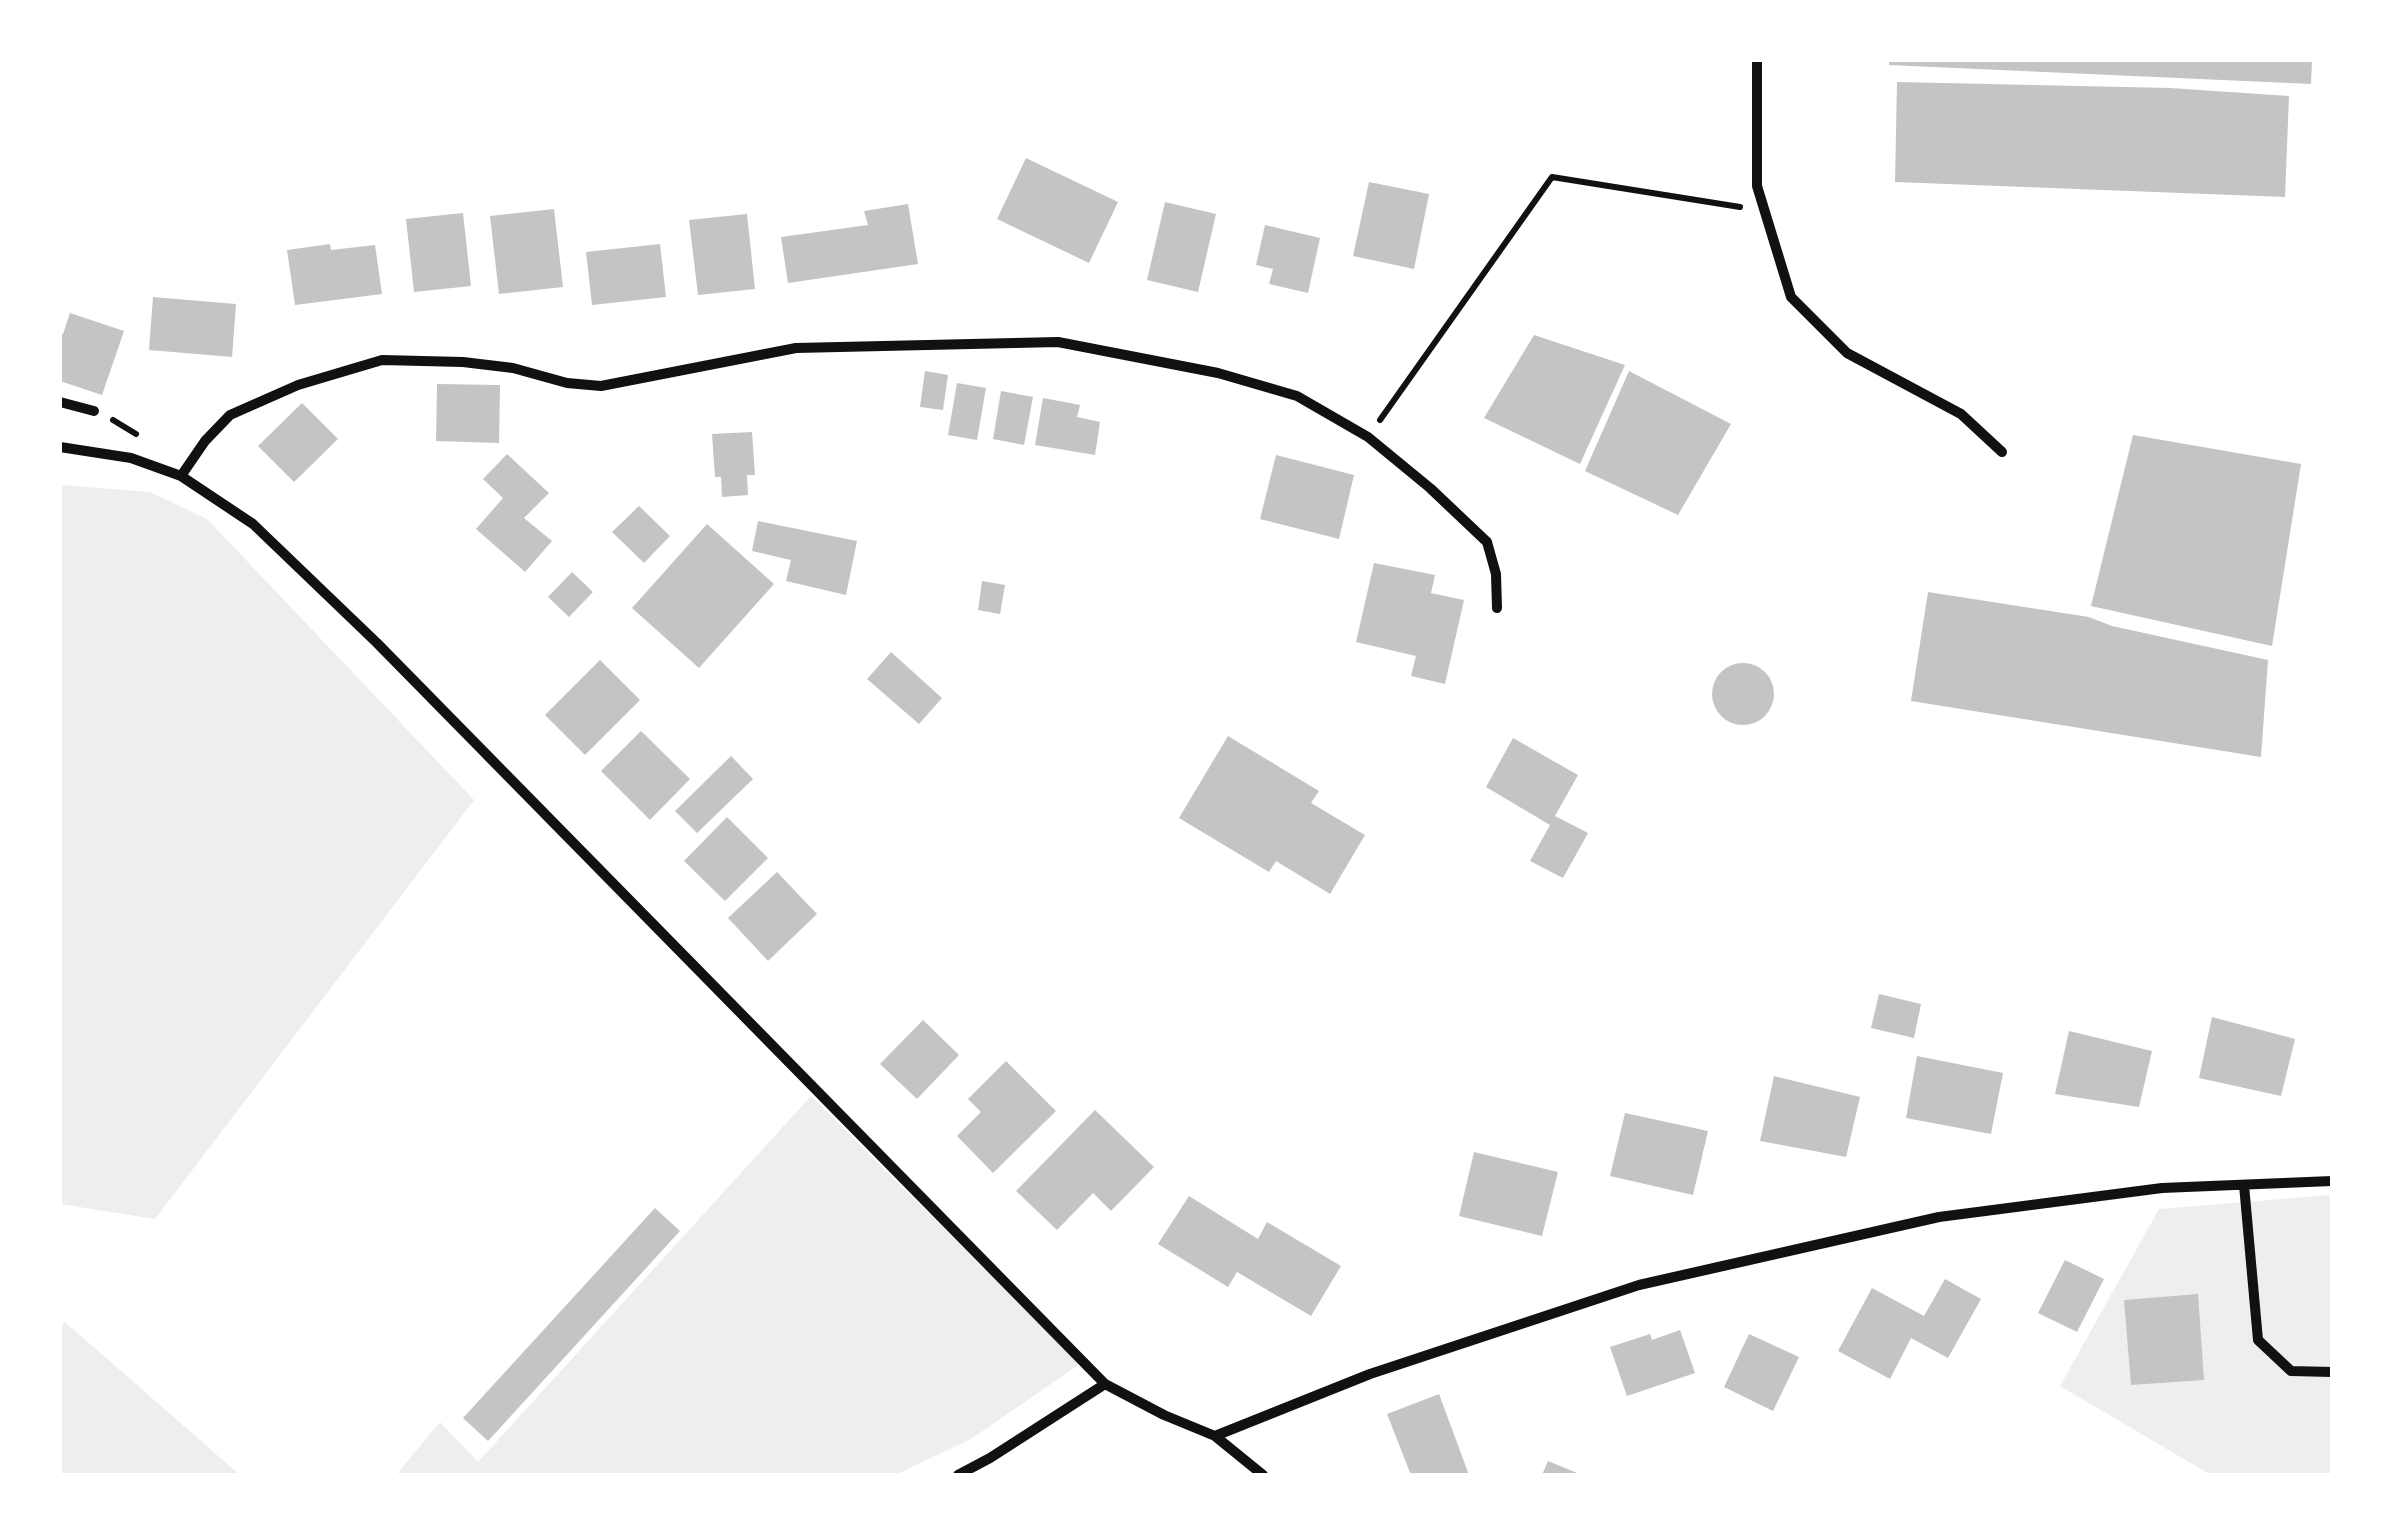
<!DOCTYPE html>
<style>
body{margin:0}
#map{position:relative;width:2392px;height:1535px;overflow:hidden;background:#fff;font-family:"Fira Sans Condensed",sans-serif}
canvas{display:block}
.frame{position:absolute;inset:0;border:62px solid #fff;pointer-events:none}
</style>
<div id="map">
<canvas width="2392" height="1535"></canvas>
<div class="frame"></div>
</div>
<script>
const c = document.querySelector('canvas').getContext('2d');
c.lineJoin = 'round';
function paint(path, color) { c.fillStyle = color; c.fill(path, 'evenodd'); }
const shape = rows => new Path2D(rows.map(r => 'M' + r).join(''));
function strokePath(path, color, width, dash) { c.strokeStyle = color; c.lineWidth = width; c.lineCap = dash ? 'butt' : 'round'; c.setLineDash(dash || []); c.stroke(path); }
paint(shape([
 [60,485,150,492,207,519,474,800,155,1219,60,1204],
 [811,1096,1080,1364,971,1439,895,1475,396,1475,440,1422,478,1462],
 [2332,1195,2332,1475,2211,1475,2060,1386,2159,1209],
 [65,1322,240,1475,60,1475,60,1328]
]), '#eee');
paint(shape([
 [1889,60,2312,60,2311,84,1889,65],
 [1897,82,2170,88,2289,96,2285,197,1895,182],
 [1026,158,1118,202,1089,263,997,219],
 [1369,182,1429,194,1414,269,1353,256],
 [1165,202,1216,214,1198,292,1147,280],
 [908,204,918,264,788,283,781,237,868,225,864,211],
 [554,209,563,287,499,294,490,216],
 [463,213,471,286,414,292,406,219],
 [747,214,755,289,698,295,689,220],
 [1265,225,1320,238,1308,293,1269,284,1273,269,1256,265],
 [330,244,331,250,375,245,382,294,295,305,287,250],
 [660,244,666,297,592,305,586,252],
 [153,297,236,304,232,357,149,350],
 [70,313,124,331,102,395,60,381,60,334,63,334],
 [1534,335,1625,365,1580,464,1484,418],
 [925,371,948,375,943,410,920,407],
 [1629,371,1731,424,1678,515,1585,471],
 [957,383,986,388,977,440,948,435],
 [437,384,500,385,499,443,436,441],
 [1001,391,1033,397,1024,445,993,439],
 [1043,398,1080,405,1077,417,1100,422,1095,455,1035,445],
 [302,403,338,439,294,482,258,446],
 [752,432,755,475,747,475,748,495,722,497,721,477,715,477,712,434],
 [2133,435,2301,464,2272,646,2091,606],
 [507,454,549,493,524,518,552,541,525,572,476,529,503,498,483,479],
 [1276,455,1354,475,1339,539,1260,519],
 [639,506,670,536,644,563,612,532],
 [758,521,857,541,846,595,786,581,791,560,752,551],
 [707,524,774,584,699,668,632,608],
 [1374,563,1435,575,1431,593,1464,600,1445,684,1411,676,1416,656,1356,642],
 [572,572,593,592,569,617,548,597],
 [982,581,1005,585,1000,614,978,610],
 [1928,592,2089,617,2112,626,2268,660,2261,757,1911,701],
 [891,652,942,698,919,724,867,679],
 [600,660,640,700,585,755,545,715],
 '1712 694a31 31 0 1 1 62 0a31 31 0 1 1-62 0Z',
 [641,731,690,779,650,820,601,771],
 [1228,736,1319,791,1311,803,1365,835,1330,894,1276,861,1269,872,1179,818],
 [1513,738,1578,775,1555,816,1588,833,1563,878,1530,861,1550,825,1486,787],
 [731,756,753,779,697,833,675,811],
 [727,817,768,858,725,901,684,861],
 [777,872,817,914,768,961,728,918],
 [1879,994,1921,1004,1914,1038,1871,1028],
 [2212,1017,2295,1039,2281,1096,2199,1078],
 [923,1020,959,1055,917,1099,880,1064],
 [2069,1031,2152,1051,2139,1107,2055,1094],
 [1917,1056,2003,1073,1991,1134,1906,1118],
 [1006,1061,1056,1111,993,1173,957,1136,981,1112,968,1099],
 [1774,1076,1860,1097,1846,1157,1760,1141],
 [1095,1110,1154,1167,1111,1211,1093,1193,1057,1230,1016,1191],
 [1625,1113,1708,1131,1693,1195,1610,1176],
 [1474,1152,1558,1172,1542,1236,1459,1216],
 [1189,1196,1258,1239,1267,1222,1341,1266,1311,1316,1237,1272,1228,1287,1158,1244],
 [655,1208,680,1231,488,1441,463,1418],
 [2065,1260,2104,1279,2077,1332,2038,1313],
 [1945,1279,1981,1299,1948,1358,1911,1338,1890,1379,1838,1351,1872,1288,1924,1316],
 [2198,1294,2204,1380,2131,1385,2124,1300],
 [1680,1330,1695,1373,1627,1396,1610,1347,1650,1334,1652,1340],
 [1749,1334,1799,1357,1773,1411,1724,1387],
 [1439,1394,1469,1475,1411,1475,1387,1414],
 [1548,1461,1582,1475,1542,1475]
]), '#c4c4c4');
strokePath(shape([
 [113,420,136,434],
 [1380,420,1552,177,1740,207]
]), '#111', 6);
strokePath(shape([
 [1757,60,1757,186,1791,297,1847,353,1961,414,2002,452],
 [60,402,94,411],
 [60,447,131,458,181,476,253,524,377,643,1105,1384,1164,1415,1215,1436,1263,1475],
 [181,476,205,441,230,415,298,385,382,360,463,362,513,368,567,383,601,386,796,348,1058,342,1218,373,1297,396,1368,437,1430,488,1487,542,1496,574,1497,608],
 [2244,1185,2258,1340,2291,1371,2332,1372],
 [1215,1436,1370,1374,1639,1285,1939,1217,2162,1188,2332,1181],
 [958,1475,990,1458,1105,1384]
]), '#111', 10);
</script>
